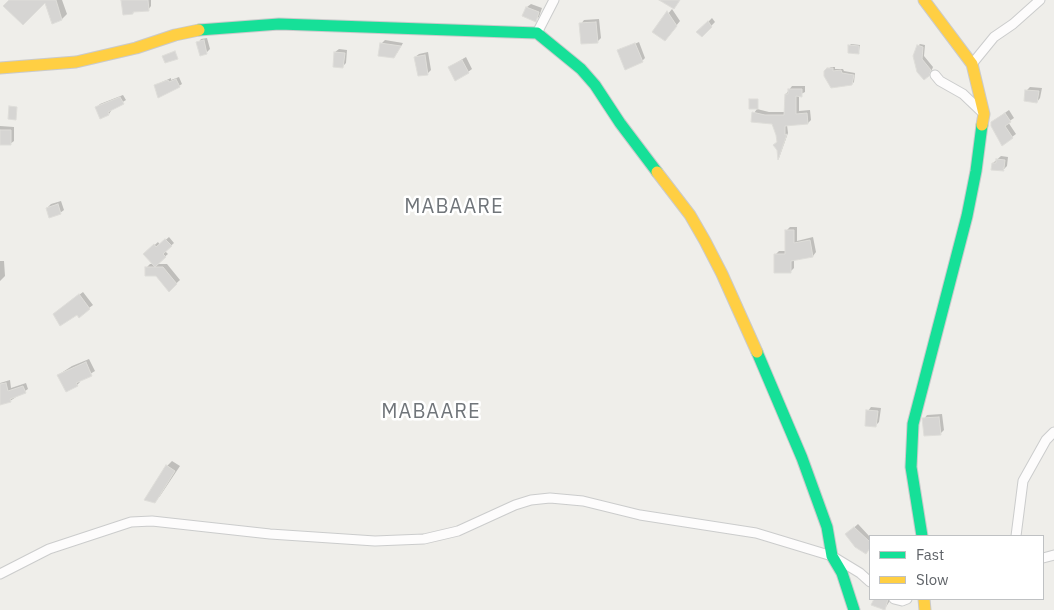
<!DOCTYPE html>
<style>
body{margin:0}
#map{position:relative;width:1054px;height:610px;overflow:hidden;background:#efeeea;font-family:"IBM Plex Sans",sans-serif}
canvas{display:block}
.legend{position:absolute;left:869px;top:535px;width:175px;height:65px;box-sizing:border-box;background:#fff;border:1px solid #bfc1c3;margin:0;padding:6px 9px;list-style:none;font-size:15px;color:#5f6368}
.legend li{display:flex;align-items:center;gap:10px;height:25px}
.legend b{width:25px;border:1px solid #bfc1c3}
</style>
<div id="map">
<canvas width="1054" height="610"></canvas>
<ul class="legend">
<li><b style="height:6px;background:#16e098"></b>Fast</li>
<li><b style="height:6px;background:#ffcf43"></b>Slow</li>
</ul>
</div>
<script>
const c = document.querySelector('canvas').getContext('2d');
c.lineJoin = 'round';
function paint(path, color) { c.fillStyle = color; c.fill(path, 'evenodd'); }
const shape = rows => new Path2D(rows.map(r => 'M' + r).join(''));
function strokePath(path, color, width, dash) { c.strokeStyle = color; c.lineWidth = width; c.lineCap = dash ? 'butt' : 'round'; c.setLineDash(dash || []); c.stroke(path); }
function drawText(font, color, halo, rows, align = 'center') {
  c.font = font + ' "IBM Plex Sans",sans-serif'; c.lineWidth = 5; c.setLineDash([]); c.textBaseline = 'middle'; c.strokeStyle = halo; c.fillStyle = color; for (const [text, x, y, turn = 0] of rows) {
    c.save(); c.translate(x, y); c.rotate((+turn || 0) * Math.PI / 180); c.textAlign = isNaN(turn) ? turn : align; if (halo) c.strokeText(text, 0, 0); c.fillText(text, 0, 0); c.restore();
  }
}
paint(shape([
 [11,0,62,0,67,14,62,19,53,22,46,1],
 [122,0,151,0,151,6,148,10,135,10,133,13],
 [531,4,542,8,539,17,535,20,524,16,527,7],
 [672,9,680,21,668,36,654,31],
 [712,18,715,22,702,35,698,32],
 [599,19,601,38,597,42,581,24,584,20],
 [207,38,210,49,207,52,201,54,198,43,201,39],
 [385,40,403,43,397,53,381,44],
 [639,42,645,58,642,61,619,50,621,48,621,50],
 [851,44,860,45,859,51,858,53,849,46],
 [920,44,925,45,924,56,933,67,931,72,924,78,918,46],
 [339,49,347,50,346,63,343,66,335,52],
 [428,52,431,70,428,73,419,75,415,57,419,54],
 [466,57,472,69,468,72,449,67],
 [831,67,835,67,835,69,843,69,844,71,855,73,854,82,852,84,828,69],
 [179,77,182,84,179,86,155,85,171,78,171,80],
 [792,86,805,86,805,92,799,95,799,111,810,110,811,120,808,123,787,125,788,133,779,158,777,134,773,123,754,113,757,109,769,112,786,112,786,94],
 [1030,87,1042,88,1040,98,1037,102,1027,90],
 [123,95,126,100,111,109,111,111,109,114,97,107,100,104],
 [1009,110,1014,118,1008,122,1016,134,1012,137,996,119],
 [0,126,14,127,14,141,10,144,0,144],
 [1001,156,1008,157,1007,166,1003,170,993,163],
 [61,201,64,210,60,213,47,208,51,204],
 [790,227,797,227,797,241,813,237,816,252,813,256,794,260,794,268,790,272,775,255,779,251,787,251,786,231],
 [169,237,174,243,165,251,168,254,156,264,167,264,180,280,169,290,156,275,146,268,150,264,154,264,145,254,158,242,160,245],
 [0,261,4,261,5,276,0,281],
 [83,292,93,305,89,308,78,313,58,311],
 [89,359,95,371,80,380,80,382,77,385,58,375,72,366],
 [10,380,11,388,26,383,28,389,10,401,0,403,0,383],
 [871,407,881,408,879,422,876,425,868,411],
 [942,414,944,430,940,434,924,419,927,415],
 [172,461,180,466,160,496,155,502,167,466],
 [858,524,870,537,870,548,866,553,847,534],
 [875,599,891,599,884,610,873,604]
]), '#0003');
const building = shape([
 [9,0,56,0,62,20,52,24,45,3,23,25,3,6,9,0],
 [121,0,148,0,149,11,133,12,133,14,123,15,121,0],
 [659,0,680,0,674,9,659,0],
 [526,7,539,12,536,22,522,16,526,7],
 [667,11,677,26,665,41,652,32,667,11],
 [708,21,712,27,702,37,696,32,708,21],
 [596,22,598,43,581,44,579,23,596,22],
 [204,40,207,54,200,56,196,42,204,40],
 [380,43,401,46,394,58,378,56,380,43],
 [635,43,643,62,625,70,617,50,635,43],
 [848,45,859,46,859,54,848,53,848,45],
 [917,45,923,47,922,59,931,70,929,76,924,80,917,72,913,56,917,45],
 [175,51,178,59,165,63,162,56,175,51],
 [334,52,345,53,343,68,333,67,334,52],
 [425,55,428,75,418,76,414,57,425,55],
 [462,60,469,73,455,81,448,67,462,60],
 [827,68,833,68,833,71,841,70,842,73,854,75,852,85,831,88,824,76,824,71,827,68],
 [176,79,180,87,158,98,154,85,168,80,169,82,176,79],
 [788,89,802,89,802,97,796,96,796,114,807,113,808,124,785,126,785,135,787,134,778,160,777,150,773,145,777,142,776,135,772,124,751,122,752,112,765,115,784,115,785,94,788,94,788,89],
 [1025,90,1039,91,1037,103,1024,101,1025,90],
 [120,97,124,104,108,112,109,115,100,119,95,107,120,97],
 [749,99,758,99,758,109,749,109,749,99],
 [9,106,17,107,16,120,8,119,9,106],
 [1005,113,1011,122,1005,126,1013,138,1002,146,991,126,991,122,1005,113],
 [0,130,11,130,11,145,0,145,0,130],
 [996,159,1005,160,1004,168,1003,168,1004,171,991,170,992,163,996,163,996,159],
 [58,204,61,214,49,218,46,208,58,204],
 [785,230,794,230,794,243,810,240,813,257,791,261,791,273,774,273,774,254,785,254,785,230],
 [165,239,172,246,163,254,166,257,155,267,143,254,154,244,156,247,165,239],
 [145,267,163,267,177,284,169,292,156,276,145,276,145,267],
 [79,294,90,309,79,318,77,315,60,326,53,314,79,294],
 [86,362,92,376,76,383,78,386,66,392,57,375,86,362],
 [6,383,8,391,23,386,26,393,10,399,11,402,0,405,0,384,6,383],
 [866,410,878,411,876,427,865,426,866,410],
 [939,417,941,435,924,436,922,418,939,417],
 [166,465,175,471,155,503,144,500,166,465],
 [854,527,870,542,870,548,866,554,855,547,845,534,854,527],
 [874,599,888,599,885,610,871,605,874,599]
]);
paint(building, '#d6d5d3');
strokePath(building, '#deddd9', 1);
const street = shape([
 [537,33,554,0],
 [972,64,994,37,1013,24,1040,0],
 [935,75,940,81,963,94,984,114],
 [1016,536,1023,481,1046,440,1054,432],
 [1043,558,1054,555],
 [0,574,49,549,131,522,152,521,270,534,375,541,424,539,458,531,515,505,531,500,550,498,583,501,640,515,756,533,832,556,860,573,870,582],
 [894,599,902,601,907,599]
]);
const fast = shape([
 [199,30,279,24,537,33,581,69,595,85,620,123,657,172],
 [757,352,802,458,827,527,832,556,842,573,854,610],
 [922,536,911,467,913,424,967,216,976,171,982,125]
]);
const slow = shape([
 [924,0,972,64,984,114,982,125],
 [0,68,76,62,136,48,175,35,199,30],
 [657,172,690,215,705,241,722,274,757,352],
 [924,599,925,610]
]);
strokePath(street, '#cbcccc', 11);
strokePath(fast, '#cacacb', 13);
strokePath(slow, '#cacacb', 13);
strokePath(street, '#fdfcfc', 9);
strokePath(fast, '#16e098', 11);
strokePath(slow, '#ffcf43', 11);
c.letterSpacing = '1px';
drawText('20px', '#70757a', '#fff', [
 ["MABAARE",454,207],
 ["MABAARE",431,412]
]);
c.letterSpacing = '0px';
</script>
